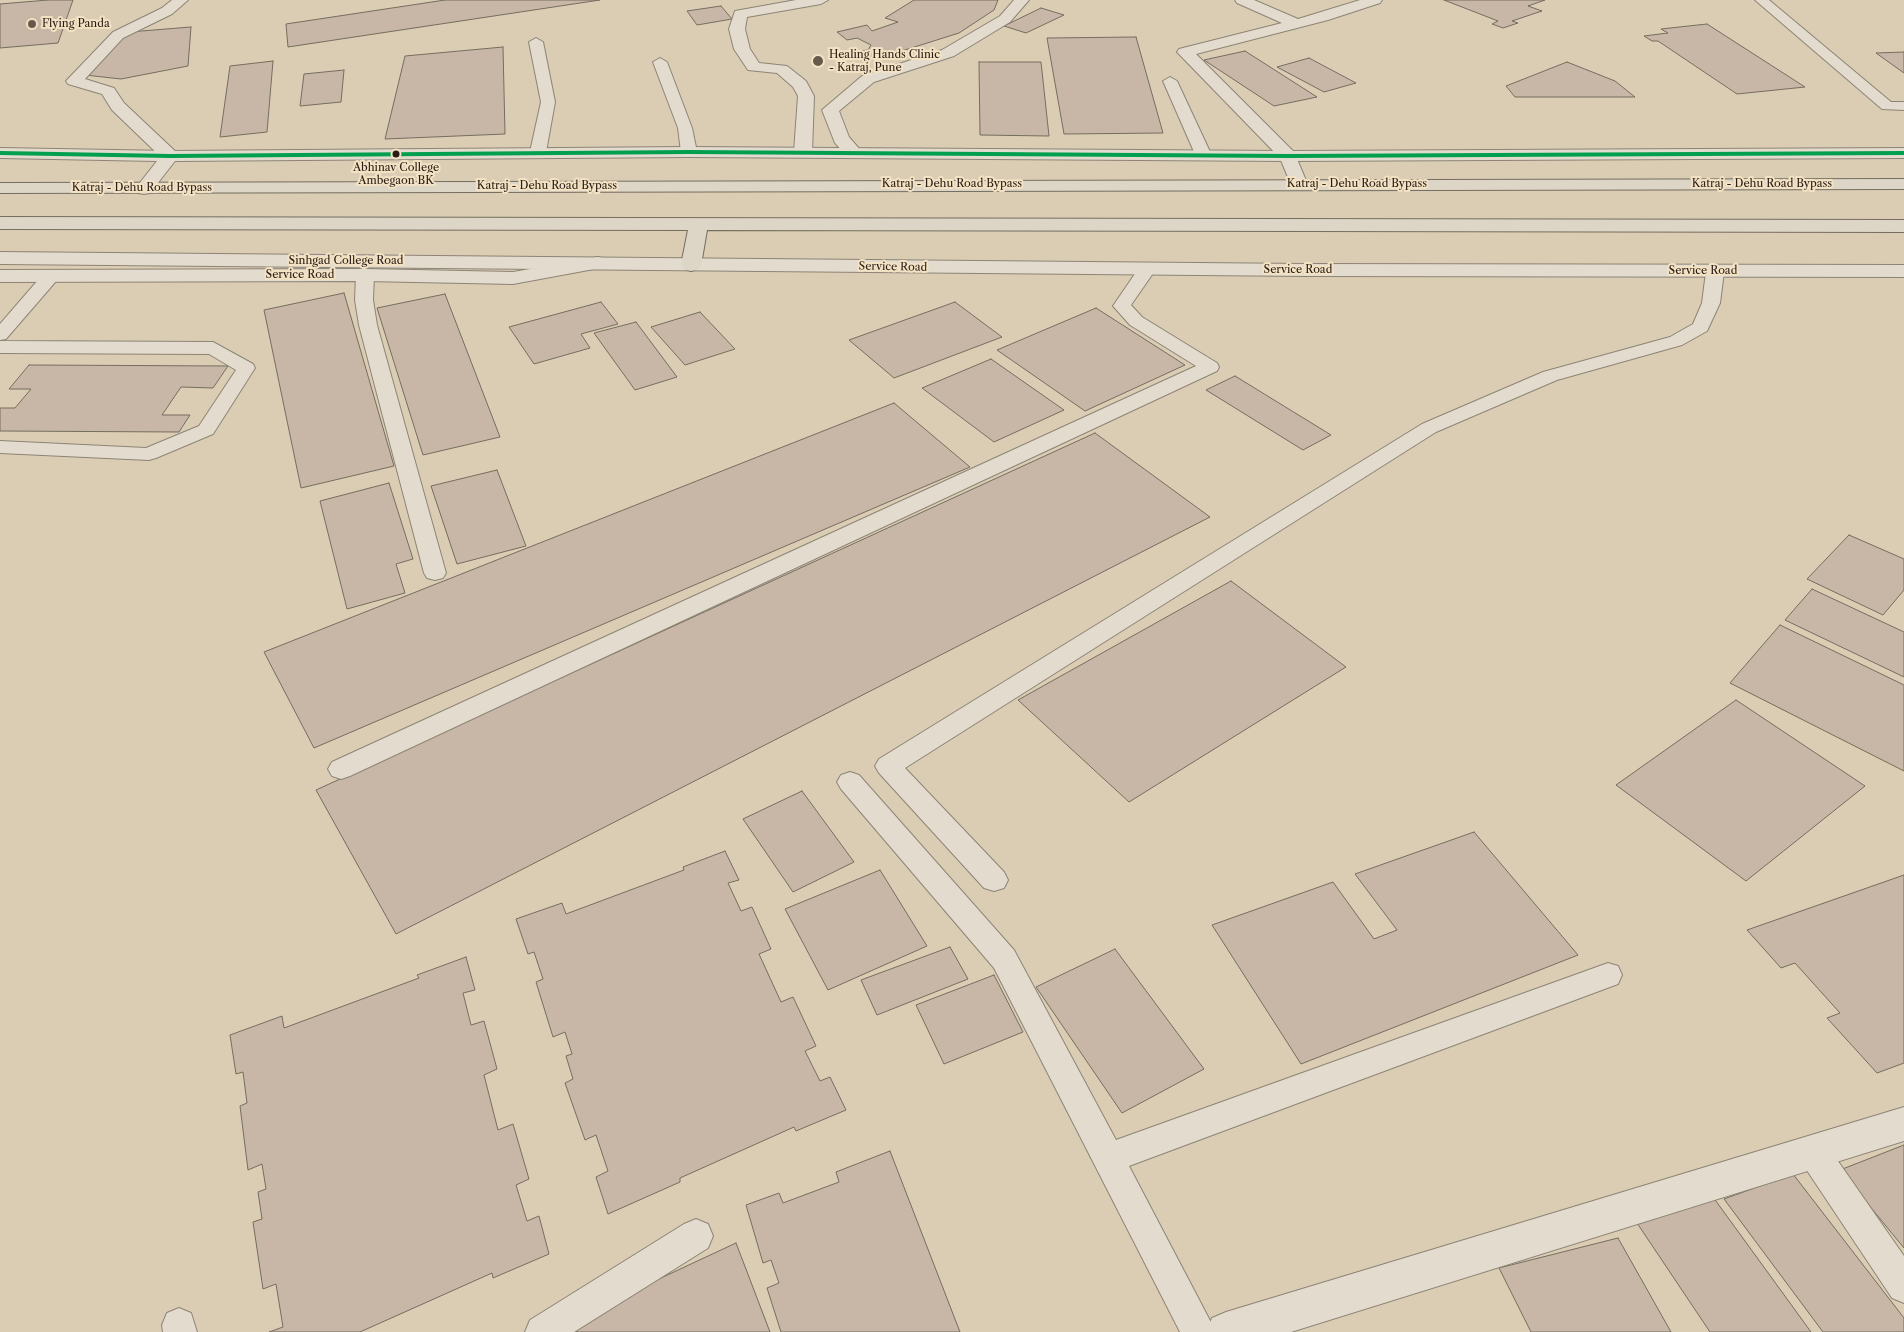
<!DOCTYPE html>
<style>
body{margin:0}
canvas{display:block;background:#dbcdb3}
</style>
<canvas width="1904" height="1332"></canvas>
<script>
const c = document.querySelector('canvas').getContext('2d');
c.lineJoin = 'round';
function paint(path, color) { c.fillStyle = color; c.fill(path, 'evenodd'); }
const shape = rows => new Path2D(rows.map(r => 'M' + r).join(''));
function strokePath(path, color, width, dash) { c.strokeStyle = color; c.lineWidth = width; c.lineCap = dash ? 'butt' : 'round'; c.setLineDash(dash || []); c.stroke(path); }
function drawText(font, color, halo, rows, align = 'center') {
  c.font = font + ' "Libre Caslon Text",serif'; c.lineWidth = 4; c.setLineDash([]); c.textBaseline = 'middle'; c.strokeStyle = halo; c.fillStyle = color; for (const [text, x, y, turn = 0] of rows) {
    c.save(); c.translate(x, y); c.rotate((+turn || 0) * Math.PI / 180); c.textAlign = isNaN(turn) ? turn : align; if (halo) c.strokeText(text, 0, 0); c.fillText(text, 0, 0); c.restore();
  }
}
const building = shape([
 [48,0,73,0,58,43,0,48,0,4,48,0],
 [445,0,600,0,288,47,286,24,445,0],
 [914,0,998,0,994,10,959,33,873,60,861,51,868,50,871,45,857,38,847,40,837,32,867,25,872,31,898,22,885,18,914,0],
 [1444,0,1545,0,1528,6,1542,11,1512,21,1518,23,1503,28,1492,24,1498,21,1444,0],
 [721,6,732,19,697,25,687,11,721,6],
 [1041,8,1064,15,1026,33,1004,26,1041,8],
 [1707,24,1805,87,1737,94,1658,41,1652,41,1644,36,1668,33,1661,29,1707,24],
 [191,27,188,66,121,79,85,75,129,32,191,27],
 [1136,37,1163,133,1064,134,1047,38,1136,37],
 [503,47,505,134,385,139,405,56,503,47],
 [1245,51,1317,97,1274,106,1204,60,1245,51],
 [1904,52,1904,73,1876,53,1904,52],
 [1309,58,1356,83,1324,92,1277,67,1309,58],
 [273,61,267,132,220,137,230,66,273,61],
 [979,62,1041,62,1049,136,980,135,979,62],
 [1567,62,1615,81,1635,97,1515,97,1506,86,1567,62],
 [344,70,341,102,300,106,304,74,344,70],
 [344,293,394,466,301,488,264,310,344,293],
 [445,294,500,437,423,455,377,308,445,294],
 [601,302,618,324,581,334,590,348,534,364,509,327,601,302],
 [955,302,1002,337,894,378,849,340,955,302],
 [1096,308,1185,365,1085,411,997,350,1096,308],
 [700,312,735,349,685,365,651,327,700,312],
 [636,322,677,377,635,390,594,333,636,322],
 [991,359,1064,410,994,442,922,388,991,359],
 [29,365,228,366,213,388,181,387,162,415,190,415,179,432,0,431,0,408,15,408,31,389,9,389,29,365],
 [1235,376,1331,435,1303,450,1206,390,1235,376],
 [894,403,970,467,314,748,264,652,894,403],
 [1095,433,1210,517,396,934,316,790,1095,433],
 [497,470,526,546,457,564,431,486,497,470],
 [389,483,413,559,396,564,405,593,347,609,320,501,389,483],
 [1849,535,1904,559,1904,590,1883,615,1807,579,1849,535],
 [1231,581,1346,667,1129,802,1018,700,1231,581],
 [1812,589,1904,632,1904,677,1785,620,1812,589],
 [1780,625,1904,685,1904,771,1730,683,1780,625],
 [1736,700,1865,786,1746,881,1616,785,1736,700],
 [802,791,854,862,793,892,743,819,802,791],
 [1474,832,1578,955,1301,1064,1212,925,1333,882,1374,939,1397,930,1355,874,1474,832],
 [725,851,739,880,728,883,741,911,752,907,771,949,759,954,781,1002,793,997,816,1046,805,1051,820,1081,830,1077,846,1110,796,1131,794,1127,680,1178,680,1182,608,1214,596,1177,608,1171,596,1135,585,1140,565,1083,573,1079,566,1056,572,1054,565,1032,553,1037,536,982,543,979,534,952,528,954,516,919,562,903,566,914,684,870,683,867,725,851],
 [880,870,927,946,828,990,785,909,880,870],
 [1904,875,1904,1063,1877,1073,1827,1018,1840,1013,1795,963,1781,968,1747,930,1904,875],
 [950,947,968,979,877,1015,861,980,950,947],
 [1115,949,1204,1069,1122,1113,1036,987,1115,949],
 [466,957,475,990,463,993,471,1025,484,1021,497,1069,484,1075,498,1130,513,1124,529,1179,516,1185,527,1221,539,1216,549,1254,493,1278,492,1273,360,1332,269,1332,283,1327,276,1284,263,1289,253,1222,262,1219,258,1192,266,1189,262,1164,248,1170,240,1106,247,1103,243,1072,236,1074,230,1035,282,1016,284,1028,419,978,417,975,466,957],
 [994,975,1023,1032,944,1064,916,1005,994,975],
 [1904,1145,1904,1248,1840,1170,1904,1145],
 [890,1151,960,1332,781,1332,767,1288,779,1283,771,1260,763,1263,746,1205,779,1193,783,1203,839,1182,836,1172,890,1151],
 [1793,1174,1904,1318,1904,1332,1823,1332,1724,1199,1793,1174],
 [1713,1197,1811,1332,1710,1332,1637,1223,1713,1197],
 [1618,1238,1671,1332,1531,1332,1499,1268,1618,1238],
 [736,1243,770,1332,577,1332,573,1319,736,1243]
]);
paint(building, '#c8b7a6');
strokePath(building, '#756d5f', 1);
const service = shape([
 [1755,0,1769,0,1891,102,1904,102,1904,110,1882,109,1755,0],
 [536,38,543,42,555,102,546,152,538,157,530,152,541,102,529,42,536,38],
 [660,58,667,62,692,128,697,152,694,155,684,155,681,152,678,128,653,62,660,58],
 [1170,77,1177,81,1211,154,1208,157,1198,157,1195,154,1163,81,1170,77],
 [1147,264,1153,265,1156,269,1131,305,1142,317,1217,363,1219,367,1217,371,350,776,341,779,332,776,328,769,332,762,1196,366,1130,325,1113,306,1141,265,1147,264],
 [1715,267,1721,268,1724,272,1720,303,1707,331,1682,345,1557,380,1436,432,905,768,1004,872,1008,880,1004,888,994,891,984,888,879,773,875,766,879,759,1422,424,1543,372,1670,337,1693,324,1702,303,1706,272,1709,268,1715,267],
 [365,270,371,271,374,275,373,300,377,325,446,573,443,578,435,580,427,578,424,573,359,325,355,300,356,275,359,271,365,270],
 [51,271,57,272,60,276,57,280,6,339,0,340,0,324,45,272,51,271],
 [0,341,213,342,253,364,255,368,213,434,156,458,149,460,0,453,0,441,146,448,199,426,236,370,209,354,0,353,0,341],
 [850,772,859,775,1014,950,1116,1140,1608,963,1618,966,1622,975,1618,984,1129,1166,1216,1332,1180,1332,994,968,841,789,837,782,841,775,850,772],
 [1813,1137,1824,1141,1904,1256,1904,1303,1892,1298,1802,1163,1797,1152,1802,1141,1813,1137],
 [696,1219,708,1224,713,1236,708,1248,574,1332,525,1332,530,1320,684,1224,696,1219],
 [179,1308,191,1313,197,1332,163,1332,162,1325,167,1313,179,1308]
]);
const minor = shape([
 [172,0,188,0,172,14,123,38,85,79,114,88,124,103,176,152,179,156,176,160,170,161,164,160,112,110,102,94,68,84,66,81,113,32,162,8,172,0],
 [796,0,828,0,821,4,747,17,745,29,750,49,759,63,787,66,806,81,814,96,812,152,809,156,803,157,797,156,794,152,798,96,793,87,777,73,748,70,734,49,729,29,735,11,796,0],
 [1014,0,1029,0,1010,22,954,56,874,82,839,111,849,137,862,152,859,156,847,156,835,143,822,110,862,76,942,50,1000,16,1014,0],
 [1235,0,1254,0,1298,19,1360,0,1382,0,1380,3,1328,20,1196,54,1294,152,1307,183,1304,187,1292,187,1280,158,1177,52,1179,49,1282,23,1237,3,1235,0],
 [598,257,605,259,608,263,605,267,513,284,365,281,0,282,0,270,365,269,513,272,598,257],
 [1904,1107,1904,1141,1291,1332,1206,1332,1212,1318,1226,1312,1904,1107]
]);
const tertiary = shape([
 [689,147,1288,151,1904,148,1904,158,1288,161,689,157,175,161,150,193,144,194,138,193,135,189,157,161,0,158,0,148,170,151,689,147],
 [0,252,1306,264,1904,265,1904,277,1306,276,0,264,0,252]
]);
const trunk = shape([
 [1904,179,1904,189,0,193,0,183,1904,179],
 [0,217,1904,220,1904,232,707,230,701,265,698,269,691,271,684,269,681,265,688,230,0,229,0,217]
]);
strokePath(service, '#8d8475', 2);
strokePath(minor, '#8d8475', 2);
strokePath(tertiary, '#8d8475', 2);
strokePath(trunk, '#756d5f', 2);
paint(service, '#e2dbce');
paint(minor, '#e2dbce');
paint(tertiary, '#e2dbce');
paint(trunk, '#ddd5c6');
strokePath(shape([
 [0,153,170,156,689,152,1288,156,1904,153]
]), '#029f4e', 4);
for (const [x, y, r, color] of [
 [32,24,5,"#675a4c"],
 [818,61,6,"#675a4c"],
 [396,154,4.5,"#281c15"]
]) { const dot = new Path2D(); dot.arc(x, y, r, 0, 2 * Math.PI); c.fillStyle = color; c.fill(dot); strokePath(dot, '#f3e2c3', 2); }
drawText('11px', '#281c15', '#f3e2c3', [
 ["Flying Panda",42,24],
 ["Healing Hands Clinic",829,55],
 ["- Katraj, Pune",829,68]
], 'left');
drawText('11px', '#281c15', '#f3e2c3', [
 ["Abhinav College",396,168],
 ["Ambegaon BK",396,181]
]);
drawText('11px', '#281c15', '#f3e2c3', [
 ["Katraj - Dehu Road Bypass",952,184],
 ["Katraj - Dehu Road Bypass",1357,184],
 ["Katraj - Dehu Road Bypass",1762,184],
 ["Katraj - Dehu Road Bypass",547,186],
 ["Katraj - Dehu Road Bypass",142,188],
 ["Sinhgad College Road",346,261],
 ["Service Road",893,267,1],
 ["Service Road",1298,270],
 ["Service Road",1703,271],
 ["Service Road",300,275]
]);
</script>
